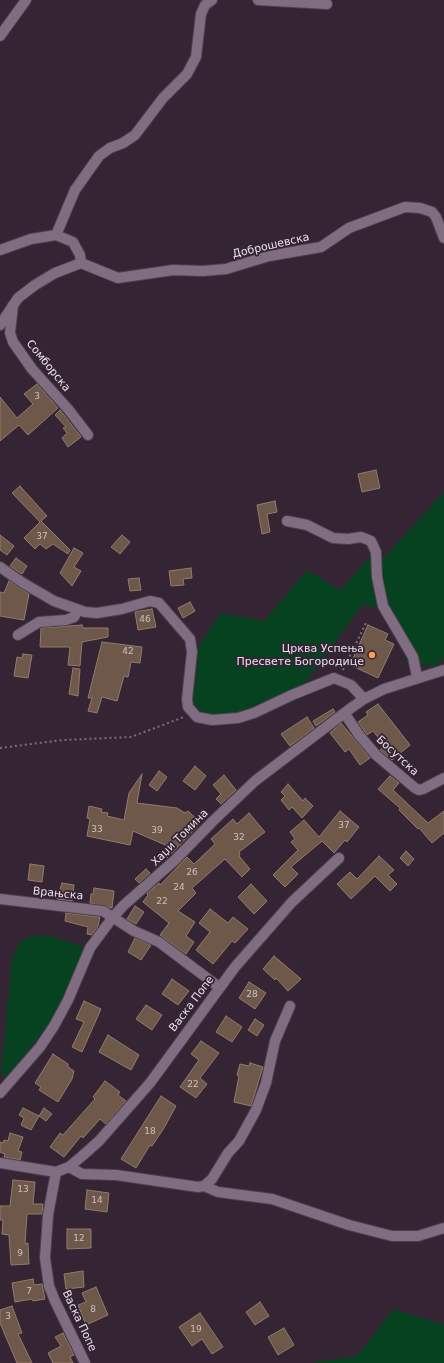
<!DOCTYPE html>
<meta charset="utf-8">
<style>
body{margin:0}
canvas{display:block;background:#342434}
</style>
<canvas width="444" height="1363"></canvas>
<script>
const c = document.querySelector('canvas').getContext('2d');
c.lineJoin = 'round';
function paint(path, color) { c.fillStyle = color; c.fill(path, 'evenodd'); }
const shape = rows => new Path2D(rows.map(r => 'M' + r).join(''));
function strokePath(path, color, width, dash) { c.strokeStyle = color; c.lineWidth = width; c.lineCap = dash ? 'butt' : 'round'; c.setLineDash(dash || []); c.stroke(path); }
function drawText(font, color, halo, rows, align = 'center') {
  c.font = font + ' "DejaVu Sans",sans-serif'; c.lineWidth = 3.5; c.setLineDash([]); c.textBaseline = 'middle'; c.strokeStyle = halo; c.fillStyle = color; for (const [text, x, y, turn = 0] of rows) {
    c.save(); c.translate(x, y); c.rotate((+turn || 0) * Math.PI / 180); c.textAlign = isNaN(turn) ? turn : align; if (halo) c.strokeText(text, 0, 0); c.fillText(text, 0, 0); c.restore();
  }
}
paint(shape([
 [444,492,444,658,434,667,405,661,405,650,380,606,369,607,364,603,303,685,247,712,223,714,203,714,193,702,198,647,221,613,264,621,307,570,341,590,370,556,382,560],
 [46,935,85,947,64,998,49,1023,8,1078,3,1076,1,1070,12,960,20,941,32,936],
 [394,1309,444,1325,444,1363,311,1363,357,1356]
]), '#064120');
const building = shape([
 [37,384,58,408,28,435,19,425,0,441,0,397,17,418,33,404,24,394,37,384],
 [60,410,81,437,68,447,62,438,67,433,63,428,66,427,55,415,60,410],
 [376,470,380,488,362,492,358,474,376,470],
 [20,486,47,516,41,521,70,550,68,554,53,544,46,549,40,544,35,549,24,538,40,522,12,493,20,486],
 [275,501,277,512,267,514,270,532,262,534,257,505,275,501],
 [0,535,14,546,7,555,0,550,0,535],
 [122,535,130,542,120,554,111,547,122,535],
 [74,548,83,553,74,567,81,571,72,586,60,573,74,548],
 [16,558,27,566,22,574,10,566,16,558],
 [191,568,192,578,183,579,184,585,171,586,169,571,191,568],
 [139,578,141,590,130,591,128,579,139,578],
 [9,581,29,594,24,620,0,616,0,592,4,593,9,581],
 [190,602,195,611,183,618,178,608,190,602],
 [152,609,156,627,138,630,135,612,152,609],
 [82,625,83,628,108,628,108,637,82,642,80,666,68,665,70,647,40,647,41,628,82,625],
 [368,625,388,634,385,640,394,644,378,678,350,665,368,625],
 [102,642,142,647,140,663,131,662,128,677,124,676,117,701,102,697,97,713,88,711,92,698,88,698,102,642],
 [23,654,32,655,28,678,14,676,17,657,22,658,23,654],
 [73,668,80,669,78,696,69,694,73,668],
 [378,704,410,745,392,760,380,750,385,746,373,731,367,735,358,722,368,715,366,712,378,704],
 [333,709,335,712,316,726,313,721,333,709],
 [307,717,314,728,290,746,281,734,307,717],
 [341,723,370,758,360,765,349,749,345,752,330,733,341,723],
 [195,766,206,776,195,790,183,781,195,766],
 [159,771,167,777,157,791,149,785,159,771],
 [142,774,137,803,177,808,185,813,188,811,201,823,167,858,163,855,170,847,133,831,130,845,87,836,90,819,87,818,89,806,102,809,101,812,108,813,107,816,124,820,129,793,142,774],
 [224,775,236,790,221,804,216,799,221,794,213,785,224,775],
 [390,776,399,783,393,790,428,823,444,811,444,833,432,843,419,828,418,829,399,810,400,808,378,789,390,776],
 [288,784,303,801,305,798,313,806,302,818,292,807,289,810,281,800,285,796,281,792,288,784],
 [340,811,359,827,347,842,345,840,334,853,322,841,291,867,298,874,285,887,273,875,298,850,291,842,295,839,290,832,304,820,319,837,340,811],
 [249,813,265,832,239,852,240,854,239,856,250,869,242,877,225,859,192,888,196,893,178,911,195,922,186,936,194,942,186,954,160,935,169,923,143,902,148,895,147,893,159,883,160,885,187,857,194,864,215,844,211,839,233,819,237,824,249,813],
 [406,851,414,859,408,866,400,858,406,851],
 [379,856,394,870,388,875,397,884,390,891,375,876,351,899,337,884,350,872,357,879,379,856],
 [30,864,44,866,42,882,28,880,30,864],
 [146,869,150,873,139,883,135,879,146,869],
 [62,883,74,885,72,901,57,899,62,883],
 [251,884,267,901,254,914,238,897,251,884],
 [94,888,114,891,112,908,90,903,91,894,93,894,94,888],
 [135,906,144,912,136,924,127,919,135,906],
 [210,909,228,923,233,917,248,929,235,943,232,941,213,964,196,950,210,932,199,923,210,909],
 [66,913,100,917,98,926,92,935,87,934,88,927,65,921,66,913],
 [135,938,151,945,141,960,128,952,135,938],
 [274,956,301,979,288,991,276,978,275,980,263,969,274,956],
 [172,979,189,991,178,1005,162,994,172,979],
 [249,982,266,993,255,1009,239,998,249,982],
 [84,1001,101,1009,82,1052,72,1047,84,1022,76,1019,84,1001],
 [146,1005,162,1015,152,1030,136,1019,146,1005],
 [226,1016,242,1027,232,1042,216,1032,226,1016],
 [255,1019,264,1025,257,1036,248,1030,255,1019],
 [108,1035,139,1055,131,1070,99,1052,108,1035],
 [201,1041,219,1053,200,1078,207,1084,196,1098,180,1087,199,1060,191,1054,201,1041],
 [53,1054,68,1064,68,1067,74,1071,72,1079,58,1102,39,1090,41,1087,35,1083,53,1054],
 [250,1063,263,1067,251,1106,234,1102,239,1076,237,1075,240,1064,249,1066,250,1063],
 [105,1081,120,1092,118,1095,126,1101,106,1124,100,1119,83,1138,81,1136,64,1157,50,1147,60,1133,63,1135,95,1099,93,1097,105,1081],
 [161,1096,176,1106,164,1128,152,1146,150,1145,136,1168,121,1159,161,1096],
 [23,1108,39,1116,31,1130,21,1125,24,1118,19,1115,23,1108],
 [44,1108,52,1114,46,1121,39,1116,44,1108],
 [10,1133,23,1137,18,1151,22,1152,20,1160,4,1157,5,1154,0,1152,0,1142,3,1143,4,1140,8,1141,10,1133],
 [13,1180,35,1182,33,1204,43,1204,42,1214,27,1214,25,1244,28,1243,29,1264,11,1265,9,1235,2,1234,3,1220,0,1220,0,1206,10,1206,13,1180],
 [87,1190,109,1193,107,1212,85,1209,87,1190],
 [67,1229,91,1229,91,1248,67,1249,67,1229],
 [83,1271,84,1287,66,1289,64,1274,83,1271],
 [33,1279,34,1285,42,1284,45,1299,33,1301,32,1299,15,1302,12,1283,33,1279],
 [96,1287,108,1315,86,1325,78,1305,86,1302,82,1293,96,1287],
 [260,1302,269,1316,255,1325,246,1312,260,1302],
 [12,1306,22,1333,18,1334,32,1363,17,1363,0,1323,0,1310,12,1306],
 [200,1313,223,1347,212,1354,202,1339,192,1346,179,1327,200,1313],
 [284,1328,294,1345,278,1355,268,1337,284,1328],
 [63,1333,74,1355,70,1357,73,1363,53,1363,48,1353,61,1346,55,1337,63,1333]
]);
paint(building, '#6e5849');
strokePath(building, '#927b6b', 1);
const minor = shape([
 [258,0,327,4],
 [0,36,26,0],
 [56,235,75,190,99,156,110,148,123,143,135,135,163,98,187,74,196,57,201,14,205,5,212,0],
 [0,250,31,239,56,235,73,242,80,255,81,263],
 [81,263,118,278,173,270,203,271,226,269,269,256,321,247,349,228,405,207,420,208,432,212,436,217,444,238],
 [13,305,10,333,13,342,32,369,68,409,88,435],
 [0,325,18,298,35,285,55,273,81,263],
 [287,521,307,525,333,538,348,539,361,537,371,541,376,552,377,577,383,606,413,657,417,677],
 [0,567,23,583,54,601,85,612,97,613,122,609,150,601,159,603,190,639,192,652,187,699,188,707,197,717,212,720,238,718,254,713,292,695,334,678,351,685,364,699],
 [18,635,39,622,66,620,74,617,78,610],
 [345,714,359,735,376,755,415,788,419,790,423,789,444,778],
 [0,899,103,911,134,931,159,942,219,987],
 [0,1093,40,1047,54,1026,68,1000,90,948,113,917,124,905,175,860,213,821,255,781,351,708,364,699,384,689,444,670],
 [0,1163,56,1172,69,1167,81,1157,99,1141,150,1083,235,967,292,902,339,858],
 [69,1167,82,1174,116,1175,198,1187,204,1186,212,1179,228,1153,239,1141,256,1110,266,1083,275,1041,290,1006],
 [56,1172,48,1215,45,1258,49,1286,55,1301,85,1363],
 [204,1186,218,1192,272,1199,349,1225,392,1236,418,1236,444,1228]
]);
strokePath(minor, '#4d404e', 12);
strokePath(shape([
 [343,670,366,623],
 [0,748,63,740,131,737,184,717]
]), '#7b6d7b', 2, [2, 3]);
strokePath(minor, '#806d81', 10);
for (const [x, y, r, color] of [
 [372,655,4,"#fd9c56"]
]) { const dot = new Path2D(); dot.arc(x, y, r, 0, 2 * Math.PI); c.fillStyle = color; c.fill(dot); strokePath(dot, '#342434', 1.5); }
drawText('9px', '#ccbec2', null, [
 ["3",37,397],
 ["37",42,537],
 ["46",145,620],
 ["42",128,652],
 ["37",344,826],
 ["33",97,830],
 ["39",157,831],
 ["32",239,838],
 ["26",192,873],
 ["24",179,888],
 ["22",162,902],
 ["28",252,995],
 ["22",193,1085],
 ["18",150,1132],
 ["13",23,1190],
 ["14",97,1201],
 ["12",79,1239],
 ["9",20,1254],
 ["7",29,1292],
 ["8",93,1310],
 ["3",8,1317],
 ["19",196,1330]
]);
drawText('11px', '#ebe0eb', '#342434', [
 ["Доброшевска",271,246,-13],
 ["Сомборска",48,366,51],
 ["Босутска",397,756,43],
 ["Хаџи Томина",180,838,-45],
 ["Врањска",58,894,6],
 ["Васка Попе",192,1004,-53],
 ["Васка Попе",79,1321,65]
]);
drawText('11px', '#ebe0eb', '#342434', [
 ["Црква Успења",364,649],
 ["Пресвете Богородице",364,662]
], 'right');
</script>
